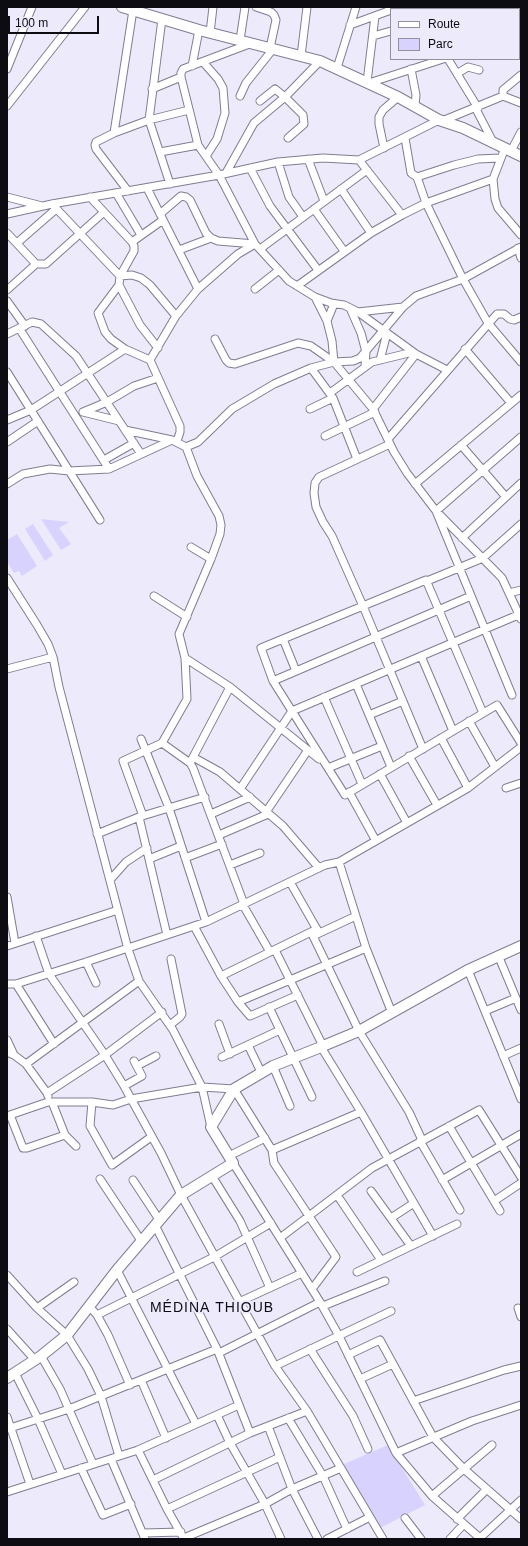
<!DOCTYPE html>
<meta charset="utf-8">
<style>
body{margin:0}
#map{position:relative;width:528px;height:1546px;overflow:hidden;background:#edeafc;font-family:Helvetica,sans-serif}
canvas{display:block}
.frame{position:absolute;inset:0;border:8px solid #0d0c13;pointer-events:none}
.legend{position:absolute;left:390px;top:8px;width:130px;height:52px;box-sizing:border-box;background:#edeafc;border:1px solid #93919f;margin:0;padding:5px 7px;list-style:none;font-size:12px;color:#0d0c13}
.legend li{display:flex;align-items:center;gap:8px;height:20px}
.legend b{width:20px;border:1px solid #93919f}
.scale{position:absolute;left:8px;top:16px;width:91px;height:18px;box-sizing:border-box;border:2px solid #0d0c13;border-top:0;padding-left:5px;font-size:12px;line-height:14px;white-space:nowrap;color:#0d0c13;-webkit-text-stroke:3px #edeafc;paint-order:stroke}
</style>
<div id="map">
<canvas width="528" height="1546"></canvas>
<div class="frame"></div>
<ul class="legend">
<li><b style="height:5px;background:#fff"></b>Route</li>
<li><b style="height:11px;background:#d8d2fe"></b>Parc</li>
</ul>
<div class="scale">100 m</div>
</div>
<script>
const c = document.querySelector('canvas').getContext('2d');
c.lineJoin = 'round';
function paint(path, color) { c.fillStyle = color; c.fill(path, 'evenodd'); }
const shape = rows => new Path2D(rows.map(r => 'M' + r).join(''));
function strokePath(path, color, width, dash) { c.strokeStyle = color; c.lineWidth = width; c.lineCap = dash ? 'butt' : 'round'; c.setLineDash(dash || []); c.stroke(path); }
function drawText(font, color, halo, rows, align = 'center') {
  c.font = font + ' Helvetica,sans-serif'; c.lineWidth = 4; c.setLineDash([]); c.textBaseline = 'middle'; c.strokeStyle = halo; c.fillStyle = color; for (const [text, x, y, turn = 0] of rows) {
    c.save(); c.translate(x, y); c.rotate((+turn || 0) * Math.PI / 180); c.textAlign = isNaN(turn) ? turn : align; if (halo) c.strokeText(text, 0, 0); c.fillText(text, 0, 0); c.restore();
  }
}
paint(shape([
 [41,519,69,522,59,528,71,544,61,550],
 [33,524,53,555,45,561,25,529],
 [17,534,37,566,22,576,19,571,14,573,7,562,7,540],
 [388,1445,425,1505,380,1528,342,1465]
]), '#d8d2fe');
const street = shape([
 [256,7,271,12,274,15,276,20,270,48],
 [428,7,429,9],
 [485,7,488,9],
 [395,9,400,7],
 [350,25,391,10],
 [210,33,213,7],
 [519,34,521,36],
 [373,36,391,31],
 [240,40,245,7],
 [301,56,307,7],
 [448,59,478,108],
 [203,62,218,79,223,88,225,113,217,139,206,156],
 [192,66,199,30],
 [337,68,356,7],
 [7,69,32,7],
 [411,69,416,95,415,106],
 [458,73,468,67,479,70],
 [367,82,375,16],
 [369,83,443,59],
 [152,89,181,77],
 [240,96,246,83,273,49],
 [503,96,503,90,521,75],
 [260,101,275,89,285,97,303,115,304,124,288,138],
 [7,106,85,7],
 [476,109,493,142],
 [442,121,503,96,521,103],
 [114,133,133,10],
 [405,138,411,173,417,177,426,203,463,279,488,323,521,362],
 [384,148,379,124,379,117,383,110,398,97],
 [505,148,493,179,495,199,498,208,521,235],
 [511,151,521,132],
 [160,152,198,145],
 [308,159,324,201],
 [359,160,402,215],
 [278,162,289,197,303,217],
 [250,168,270,206,318,270],
 [226,173,254,123,285,97,320,61],
 [417,177,454,165,478,159,500,158],
 [170,184,149,120,189,110],
 [147,188,198,289],
 [341,189,371,233],
 [128,191,96,149,95,145,96,142,114,133,149,120,162,19],
 [116,193,141,235],
 [7,197,42,206],
 [90,197,132,242,134,246,134,251,120,276],
 [314,209,344,251],
 [7,214,52,204,219,175,278,162,323,158,359,160,439,120],
 [160,214,181,196,186,197,190,200,206,233,211,238,218,241,255,244,289,281,315,297,327,321,332,341,334,362,373,409,394,452,407,473,436,511,502,578,521,619],
 [7,233,36,264,46,264,104,212],
 [132,242,163,220],
 [17,243,56,209],
 [518,248,521,258],
 [260,249,367,170],
 [179,250,211,238],
 [120,276,132,275,141,278,150,285,176,316],
 [119,285,140,325,158,348],
 [297,286,371,233,402,215,426,203,493,179],
 [255,289,279,270],
 [7,290,36,264],
 [315,297,331,303,344,305,358,312,416,354,447,370],
 [7,301,25,326],
 [350,308,361,333,366,352,365,366],
 [358,312,403,307],
 [327,321,334,304],
 [19,328,109,469],
 [7,334,32,322,41,324,76,356,141,454],
 [215,339,226,360,229,363,235,364,298,343,311,346,334,362],
 [125,349,150,360],
 [465,349,511,403],
 [380,360,387,333],
 [311,368,333,398,357,459],
 [7,372,100,520],
 [330,393,372,362,413,352],
 [310,409,333,398],
 [373,409,416,354],
 [83,412,107,402,134,386,158,378],
 [83,412,119,421],
 [7,420,31,410,125,349,111,339,105,332,98,313,119,285,120,276,52,204],
 [125,430,172,440],
 [325,436,375,412],
 [388,439,497,314,504,314,510,319,514,320,521,317],
 [177,441,180,432,180,426,150,360,176,316,198,289,238,254,255,244,219,175,198,145,181,77,181,73,183,69,252,43],
 [7,442,38,421],
 [390,444,319,477,315,483,314,493,316,507,323,522,332,536,363,606,423,749],
 [461,445,506,497],
 [186,447,198,442,232,409,274,384,311,368,334,362,353,361,360,358,403,307,416,296,463,279,521,247],
 [104,460,134,443],
 [7,484,23,474,50,469,69,471,109,469,172,440,186,447,197,476,219,516,221,525,220,534,211,559,179,634,185,658,187,699,162,743,123,761,143,816],
 [415,484,521,395],
 [462,538,521,483],
 [191,547,211,559],
 [7,578,37,625,48,644,53,657,59,687,128,949,139,981,173,1030,202,1087,211,1127],
 [427,581,483,558,521,524],
 [509,593,521,590],
 [154,596,187,617],
 [283,639,296,671],
 [421,656,453,731],
 [185,658,230,687,319,759],
 [7,669,53,657],
 [273,681,471,596],
 [356,684,391,767],
 [512,695,436,511,521,437],
 [324,697,362,784],
 [483,713,426,580,261,648,273,681,345,795,497,705,521,743],
 [369,715,403,701],
 [469,721,495,767],
 [441,738,468,788],
 [141,739,169,808,206,922],
 [162,743,190,763,193,768,244,904],
 [409,756,437,805],
 [193,757,220,772,283,826,319,868],
 [191,761,230,687],
 [328,768,382,746],
 [380,774,407,823],
 [506,788,521,783],
 [240,789,292,711,518,615],
 [349,792,376,841],
 [266,812,308,750],
 [211,814,250,797],
 [139,817,167,935],
 [97,834,139,817,205,797],
 [219,835,268,814],
 [185,858,222,844],
 [149,859,181,846],
 [339,862,366,948,392,1013],
 [230,865,260,853],
 [110,880,126,862,147,848],
 [290,882,319,933],
 [7,897,15,943],
 [243,905,270,952],
 [356,916,313,936,359,1031,409,1112,422,1140],
 [194,926,221,976,238,1002,250,1016,298,995],
 [36,936,49,974,105,1055,124,1086,161,1153,181,1195,275,1366,307,1411,383,1539],
 [7,946,118,910],
 [275,950,323,1046,321,1047,361,1112,433,1236],
 [498,955,521,1010],
 [86,962,96,983],
 [468,970,521,1099],
 [221,976,317,929],
 [7,984,16,984,86,962,206,922,325,865,339,862,468,788,521,747],
 [16,984,54,1044],
 [238,1002,366,948],
 [269,1007,312,1097],
 [485,1011,516,998],
 [219,1024,230,1054],
 [170,1025,180,1017,182,1014,171,959],
 [7,1040,14,1055],
 [248,1045,261,1072],
 [7,1052,14,1055,26,1064,47,1093,48,1096],
 [503,1056,521,1048],
 [222,1057,280,1030],
 [26,1064,139,981],
 [137,1066,156,1056],
 [273,1066,290,1106],
 [124,1086,142,1076,134,1061],
 [47,1093,105,1055,162,1012],
 [52,1102,65,1135,76,1146],
 [92,1102,90,1126,112,1165,151,1137],
 [10,1115,23,1148,27,1148,65,1135],
 [7,1116,48,1102,92,1102,113,1105,131,1099,202,1087,234,1089,272,1150,274,1163,336,1257,312,1289],
 [449,1126,500,1211],
 [420,1141,460,1210],
 [272,1150,361,1112],
 [229,1156,265,1138],
 [233,1163,320,1302,339,1336,396,1453,432,1496,481,1539],
 [212,1176,240,1221,270,1288],
 [100,1179,142,1242],
 [133,1180,160,1221],
 [442,1180,521,1134],
 [371,1191,411,1246],
 [337,1195,381,1260],
 [494,1201,521,1183],
 [391,1218,414,1203],
 [156,1227,217,1349,250,1433],
 [280,1238,372,1168,479,1110,521,1177],
 [117,1270,196,1424],
 [357,1272,457,1224],
 [7,1275,37,1308,67,1335,88,1369,101,1396,119,1456],
 [239,1302,302,1273],
 [89,1306,97,1315,108,1335,130,1385],
 [323,1306,385,1281],
 [37,1308,74,1282],
 [518,1308,521,1317],
 [97,1315,214,1257,271,1223],
 [7,1329,35,1360],
 [310,1349,353,1416,368,1449],
 [219,1353,320,1302],
 [348,1355,380,1340,433,1437,464,1469,521,1519],
 [41,1356,60,1389,93,1464],
 [275,1366,391,1311],
 [15,1373,38,1419,62,1474],
 [360,1379,393,1364],
 [141,1380,166,1438],
 [413,1401,504,1370,521,1366],
 [217,1415,230,1443,265,1504,281,1539],
 [7,1417,30,1484],
 [288,1418,323,1476,347,1529],
 [268,1426,292,1489,318,1539],
 [7,1429,69,1409,217,1349],
 [138,1450,167,1509,184,1539],
 [396,1453,472,1421,521,1405],
 [111,1459,145,1539],
 [81,1468,103,1515,131,1504],
 [153,1480,250,1433,307,1411],
 [7,1492,138,1450,239,1405],
 [432,1496,492,1445],
 [167,1509,280,1457],
 [405,1518,421,1539],
 [457,1519,487,1489],
 [144,1533,181,1532],
 [184,1538,265,1504,292,1489,341,1468],
 [480,1538,521,1500],
 [327,1539,370,1517],
 [450,1539,463,1525]
]);
const secondary = shape([
 [122,7,199,30,320,61,398,97,439,120,463,128,521,156],
 [323,1046,359,1031,468,970,521,946],
 [7,1378,41,1356,67,1335,117,1270,181,1195,233,1163,211,1127,234,1089,273,1066,321,1047]
]);
strokePath(street, '#807d91', 9);
strokePath(secondary, '#807d91', 12);
strokePath(street, '#fff', 7);
strokePath(secondary, '#fff', 10);
c.letterSpacing = '1px';
drawText('14px', '#0d0c13', '#edeafc', [
 ["MÉDINA THIOUB",212,1308]
]);
c.letterSpacing = '0px';
</script>
